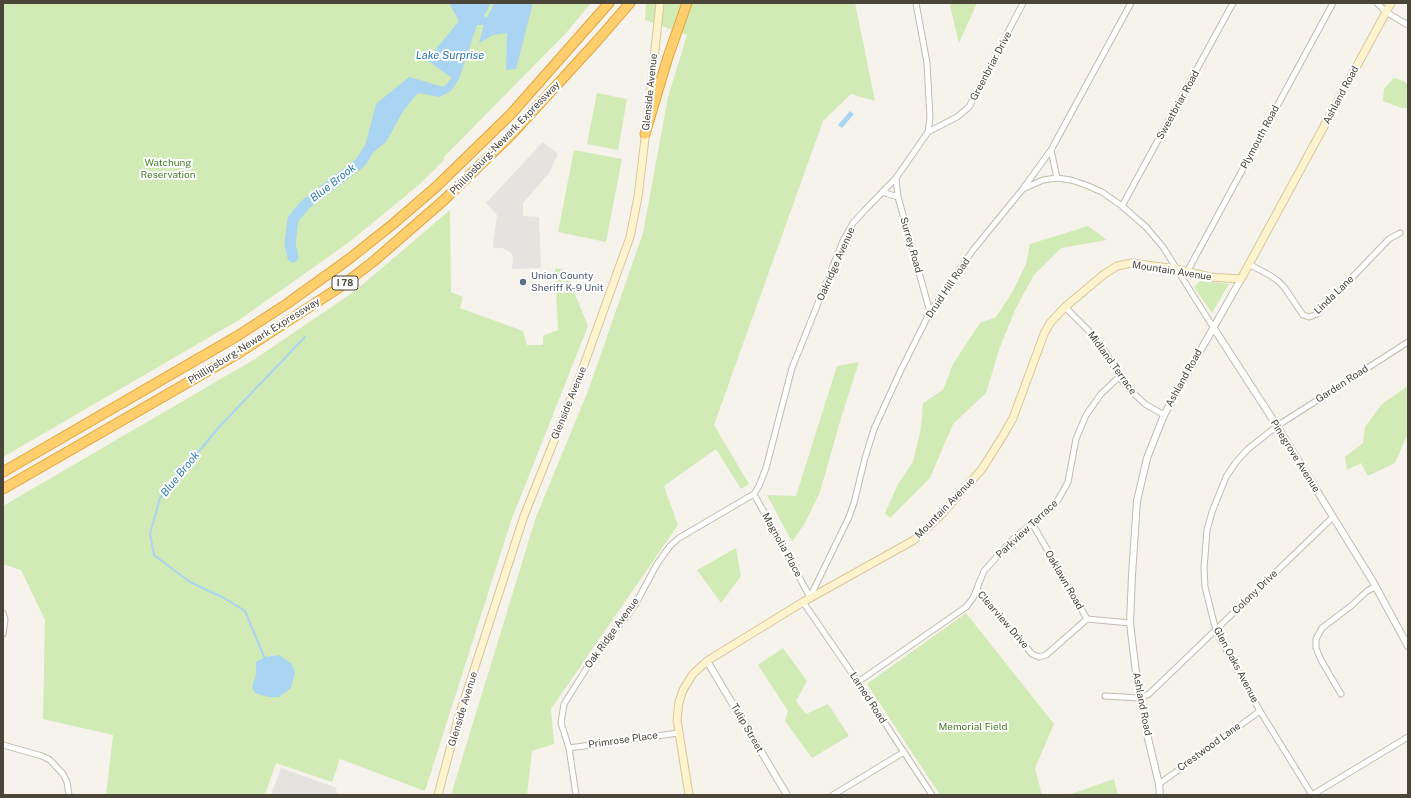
<!DOCTYPE html>
<style>
body{margin:0}
#map{position:relative;width:1411px;height:798px;overflow:hidden;background:#f6f3ec;font-family:"Public Sans",sans-serif}
canvas{display:block}
.frame{position:absolute;inset:0;border:4px solid #4b4439;pointer-events:none}
</style>
<div id="map">
<canvas width="1411" height="798"></canvas>
<div class="frame"></div>
</div>
<script>
const c = document.querySelector('canvas').getContext('2d');
c.lineJoin = 'round';
function paint(path, color) { c.fillStyle = color; c.fill(path, 'evenodd'); }
const shape = rows => new Path2D(rows.map(r => 'M' + r).join(''));
function strokePath(path, color, width, dash) { c.strokeStyle = color; c.lineWidth = width; c.lineCap = dash ? 'butt' : 'round'; c.setLineDash(dash || []); c.stroke(path); }
function drawText(font, color, halo, rows, align = 'center') {
  c.font = font + ' "Public Sans",sans-serif'; c.lineWidth = 4; c.setLineDash([]); c.textBaseline = 'middle'; c.strokeStyle = halo; c.fillStyle = color; for (const [text, x, y, turn = 0] of rows) {
    c.save(); c.translate(x, y); c.rotate((+turn || 0) * Math.PI / 180); c.textAlign = isNaN(turn) ? turn : align; if (halo) c.strokeText(text, 0, 0); c.fillText(text, 0, 0); c.restore();
  }
}
paint(shape([
 [3,3,591,3,566,33,444,157,444,160,420,184,348,243,239,320,3,457],
 [646,3,855,3,875,101,851,94,823,121,714,425,749,484,741,489,716,449,664,486,678,525,551,709,554,744,532,751,527,795,451,795,536,517,588,391,643,233,668,97,687,35,645,20],
 [951,3,977,3,959,43,950,5],
 [1394,78,1404,81,1408,86,1408,108,1402,108,1383,101,1384,89],
 [597,93,627,99,618,150,587,144],
 [574,150,622,159,606,242,558,232],
 [450,210,451,292,463,297,460,308,523,331,527,345,543,345,543,336,558,330,555,268,565,270,588,326,511,521,425,791,340,759,332,782,276,763,265,795,106,795,113,735,43,719,45,620,21,570,3,564,3,506,255,359,355,291],
 [1088,226,1107,240,1061,248,1034,275,1016,308,1000,347,986,393,953,424,930,478,890,518,885,513,898,484,913,462,921,428,923,403,943,390,953,364,980,323,996,317,1013,291,1026,264,1030,244],
 [1200,281,1229,284,1212,313,1194,287],
 [859,362,841,418,820,492,805,523,792,542,767,495,796,496,837,366],
 [1408,386,1408,433,1395,463,1368,476,1361,463,1347,470,1345,457,1363,443,1365,427,1382,404],
 [736,548,741,576,721,603,697,570],
 [966,613,1054,724,1035,768,1042,795,940,795,867,684],
 [783,648,807,681,796,701,806,714,828,704,849,736,812,758,785,721,788,711,758,665],
 [1114,779,1118,795,1068,795]
]), '#d2eab5');
paint(shape([
 [543,142,558,154,549,173,523,203,523,216,539,217,541,268,512,269,513,256,510,252,502,248,493,248,497,215,486,203],
 [281,768,337,788,336,792,339,795,271,795]
]), '#e5e3e0');
paint(shape([
 [449,3,491,3,484,16,486,18,488,16,494,4,493,3,533,3,516,69,506,70,507,33,493,35,479,43,484,25,477,25,459,79,451,91,439,97,418,93,403,111,386,142,361,162,376,104,409,77,444,87,452,78,427,60,459,21],
 [850,111,854,114,842,128,838,125],
 [279,655,292,664,295,672,291,688,279,697,269,697,255,693,252,687,256,674,256,662,265,657]
]), '#a9d4f2');
strokePath(shape([
 [265,659,245,611,224,598,190,582,154,555,150,534,160,498,220,426,305,337]
]), '#a9d4f2', 2);
strokePath(shape([
 [293,257,290,244,293,219,306,204,361,162,368,150]
]), '#a9d4f2', 11);
const minor = shape([
 [1377,3,1386,12,1408,25],
 [928,132,957,117,969,107,1023,3],
 [1051,150,1057,178],
 [896,178,898,197,930,312],
 [1025,188,1043,180,1057,178,1071,180,1086,185,1102,192,1122,206,1146,227,1163,247,1213,327],
 [882,192,898,197],
 [1122,206,1233,3],
 [1249,264,1271,276,1278,281,1284,287,1303,315,1309,317,1317,314,1389,239,1400,233],
 [1187,272,1333,3],
 [1065,307,1094,336,1107,354,1123,382,1130,390,1145,404,1164,415],
 [754,494,810,597],
 [1032,523,1087,619],
 [977,589,1032,654,1039,657,1046,655,1087,619],
 [810,597,849,517,854,503,865,458,874,429,900,372,930,312,973,250,1022,190,1051,150,1131,3],
 [803,602,858,682,932,795],
 [3,613,5,620,3,634],
 [1087,619,1130,623],
 [858,682,966,607,973,598,984,571,1012,540,1049,510,1058,500,1068,482,1076,439,1086,415,1101,394,1120,376],
 [1341,694,1321,660,1316,648,1316,639,1322,628,1351,606,1367,591,1375,587],
 [1105,696,1140,698,1149,694,1333,517],
 [3,745,42,756,50,760,63,774,67,782,69,795],
 [569,748,678,733],
 [1159,784,1260,711],
 [576,795,569,748,561,723,564,704,588,666,635,605,657,564,670,546,679,538,754,494,759,486,766,468,792,368,843,241,853,223,865,210,896,178,928,132,930,118,927,63,916,3],
 [833,795,904,752],
 [1312,795,1260,711,1219,637,1214,623,1205,587,1204,568,1207,530,1212,512,1226,477,1236,462,1248,449,1277,426,1408,342],
 [1312,795,1408,737]
]);
const tertiary = shape([
 [1213,327,1277,426,1372,580,1408,646],
 [707,661,787,795],
 [1160,795,1159,784,1146,730,1137,681,1130,623,1132,575,1137,501,1147,458,1164,415,1241,279]
]);
const secondary = shape([
 [648,114,660,3],
 [438,795,458,719,524,516,580,376,630,237,638,197,646,130],
 [689,795,677,720,679,702,683,690,693,674,707,661,803,602,914,540,939,517,982,469,1004,434,1013,418,1044,334,1050,323,1065,307,1103,275,1117,266,1132,263,1176,269,1210,277,1241,279,1391,3]
]);
const motorway = shape([
 [645,134,668,57,687,3],
 [3,472,239,335,288,303,349,259,393,224,436,187,511,114,609,3],
 [3,489,239,353,340,287,374,261,444,200,511,135,597,41,630,3]
]);
strokePath(minor, '#c2bbae', 7);
strokePath(tertiary, '#c2bbae', 8);
strokePath(secondary, '#d6c79b', 9);
strokePath(motorway, '#e0a43c', 11);
strokePath(minor, '#fff', 5);
strokePath(tertiary, '#fff', 6);
strokePath(secondary, '#fff3cd', 7);
strokePath(motorway, '#ffcf6e', 9);
for (const [x, y, r, color] of [
 [523,282,4,"#5c6f8a"]
]) { const dot = new Path2D(); dot.arc(x, y, r, 0, 2 * Math.PI); c.fillStyle = color; c.fill(dot); strokePath(dot, '#fff', 1.5); }
for (const [x, y, w] of [
 [345,283,26]
]) { const box = new Path2D(); box.roundRect(x - w / 2, y - 7, w, 14, 3); c.fillStyle = '#fff'; c.fill(box); strokePath(box, '#4b4439', 1); }
drawText('bold 9px', '#4b4439', null, [
 ["I 78",345,283]
]);
drawText('10px', '#4b4439', '#fff', [
 ["Greenbriar Drive",991,66,-62],
 ["Glenside Avenue",650,92,-84],
 ["Ashland Road",1341,95,-62],
 ["Sweetbriar Road",1178,105,-61],
 ["Plymouth Road",1260,137,-62],
 ["Phillipsburg-Newark Expressway",505,138,-46],
 ["Surrey Road",911,245,74],
 ["Oakridge Avenue",836,264,-66],
 ["Mountain Avenue",1172,271,9],
 ["Druid Hill Road",948,288,-56],
 ["Linda Lane",1334,295,-44],
 ["Phillipsburg-Newark Expressway",254,341,-32],
 ["Midland Terrace",1112,363,54],
 ["Ashland Road",1184,378,-61],
 ["Garden Road",1342,384,-33],
 ["Glenside Avenue",569,403,-68],
 ["Pinegrove Avenue",1295,456,58],
 ["Mountain Avenue",945,508,-46],
 ["Parkview Terrace",1027,529,-43],
 ["Magnolia Place",782,545,61],
 ["Oaklawn Road",1064,580,60],
 ["Colony Drive",1255,592,-44],
 ["Clearview Drive",1003,620,49],
 ["Oak Ridge Avenue",612,633,-54],
 ["Glen Oaks Avenue",1236,665,62],
 ["Larned Road",868,698,57],
 ["Ashland Road",1142,704,79],
 ["Glenside Avenue",463,709,-73],
 ["Tulip Street",747,728,60],
 ["Primrose Place",623,740,-8],
 ["Crestwood Lane",1209,747,-36]
]);
drawText('10px', '#4a7f2a', '#fff', [
 ["Watchung",168,163],
 ["Reservation",168,175],
 ["Memorial Field",973,727]
]);
drawText('10px', '#4e5e75', '#fff', [
 ["Union County",531,276],
 ["Sheriff K-9 Unit",531,288]
], 'left');
drawText('italic 11px', '#2e7ab2', '#fff', [
 ["Lake Surprise",450,56],
 ["Blue Brook",333,183,-38],
 ["Blue Brook",180,474,-51]
]);
</script>
